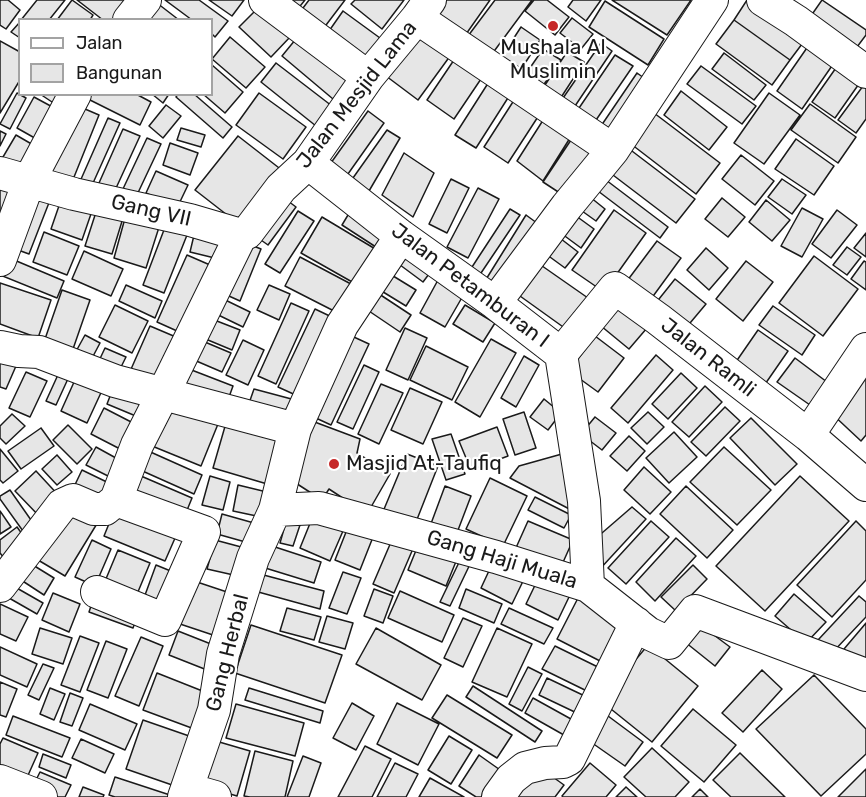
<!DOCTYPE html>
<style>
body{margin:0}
#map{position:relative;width:866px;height:797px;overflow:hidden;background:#fff;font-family:Rubik,sans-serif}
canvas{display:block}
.legend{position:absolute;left:18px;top:18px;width:195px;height:78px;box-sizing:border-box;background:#fff;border:2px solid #a3a3a3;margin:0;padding:8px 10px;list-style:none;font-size:18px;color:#1a1a1a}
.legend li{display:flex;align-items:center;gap:12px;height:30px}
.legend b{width:30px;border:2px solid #a3a3a3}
</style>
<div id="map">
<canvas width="866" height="797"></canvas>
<ul class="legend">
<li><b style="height:8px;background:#fff"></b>Jalan</li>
<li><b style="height:16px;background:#e6e6e6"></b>Bangunan</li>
</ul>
</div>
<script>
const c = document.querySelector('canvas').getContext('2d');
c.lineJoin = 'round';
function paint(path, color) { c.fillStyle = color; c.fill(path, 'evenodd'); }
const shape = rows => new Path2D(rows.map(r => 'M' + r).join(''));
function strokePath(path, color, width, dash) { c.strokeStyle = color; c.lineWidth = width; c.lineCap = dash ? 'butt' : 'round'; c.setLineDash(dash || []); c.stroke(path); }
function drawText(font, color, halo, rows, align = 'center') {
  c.font = font + ' Rubik,sans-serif'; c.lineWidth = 4.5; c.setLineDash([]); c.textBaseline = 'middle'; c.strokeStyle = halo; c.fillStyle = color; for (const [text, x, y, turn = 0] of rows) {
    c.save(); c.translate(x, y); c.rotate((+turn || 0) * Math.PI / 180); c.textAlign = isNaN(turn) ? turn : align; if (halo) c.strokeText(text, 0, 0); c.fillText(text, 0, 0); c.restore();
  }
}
const building = shape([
 [0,0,8,0,20,10,6,29,0,25,0,0],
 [37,0,65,0,49,20,21,20,37,0],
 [72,0,93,15,90,20,57,20,72,0],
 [77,0,134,0,120,20,103,20,77,0],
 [165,0,199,0,228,21,215,37,212,34,212,20,192,20,165,0],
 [209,0,244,0,232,16,209,0],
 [274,0,305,0,292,16,274,0],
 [309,0,345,0,320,33,297,16,309,0],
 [355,0,404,0,382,29,351,4,355,0],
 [438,0,490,0,464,37,430,12,438,0],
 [495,0,532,0,492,54,468,36,495,0],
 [534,0,547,0,569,17,555,35,525,11,534,0],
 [573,0,601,0,586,21,568,7,573,0],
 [612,0,691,0,667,35,612,0],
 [747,0,805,40,790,60,734,20,747,0],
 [822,0,866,30,866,35,851,55,806,23,822,0],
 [605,1,664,39,648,65,589,27,605,1],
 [157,3,179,20,145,20,157,3],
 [260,6,291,36,271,57,239,27,260,6],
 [343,11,380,38,359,67,322,41,343,11],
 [572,18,593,34,581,49,560,33,572,18],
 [734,20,790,60,772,85,716,44,734,20],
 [20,22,20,38,11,32,20,22],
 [521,27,540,40,518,74,499,61,521,27],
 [420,29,453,52,418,100,386,76,420,29],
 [300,34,352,78,333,99,282,56,300,34],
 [230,37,265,67,246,88,212,59,230,37],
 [0,41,20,52,20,80,0,113,0,41],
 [811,42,836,60,802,109,777,91,811,42],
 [601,43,612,51,573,109,561,101,601,43],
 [543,49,561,60,540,90,523,78,543,49],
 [567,52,584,62,560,99,543,88,567,52],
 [724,53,766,85,754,100,712,69,724,53],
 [458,54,485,73,454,119,427,100,458,54],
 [615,55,633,66,594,123,577,111,615,55],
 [276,63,332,106,316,126,261,82,276,63],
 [212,65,243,92,225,113,203,94,212,94,212,65],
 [838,65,861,81,835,118,812,102,838,65],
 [701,66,756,106,742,124,687,84,701,66],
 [637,73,651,83,615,136,601,126,637,73],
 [492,77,513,90,476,148,455,135,492,77],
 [866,82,866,119,856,133,838,120,866,82],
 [681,91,727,127,709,150,664,115,681,91],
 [17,93,26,98,10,129,0,124,17,93],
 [259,93,306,127,283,159,236,125,259,93],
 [769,93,800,115,764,164,734,143,769,93],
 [40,94,65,94,58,106,40,94],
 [88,94,136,94,151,102,140,125,86,98,88,94],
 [152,94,169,94,163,103,152,94],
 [178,94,194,94,232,127,223,138,176,97,178,94],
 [518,94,543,109,508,163,484,147,518,94],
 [34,97,58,110,40,141,17,128,34,97],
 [71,103,99,115,70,187,42,175,71,103],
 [810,104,856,137,838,163,791,130,810,104],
 [166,105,181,116,163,138,149,126,166,105],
 [368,111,384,123,343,181,328,167,368,111],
 [654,113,720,163,696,194,631,144,654,113],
 [547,114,575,130,543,181,517,161,547,114],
 [108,118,120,123,89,192,78,186,108,118],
 [181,128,205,135,201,147,177,140,181,128],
 [123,129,140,136,111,199,95,192,123,129],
 [387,130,400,138,369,191,348,185,387,130],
 [0,131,6,134,0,146,0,131],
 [16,135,35,146,18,175,0,162,16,135],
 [238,136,283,171,240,225,195,190,238,136],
 [573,137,598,153,569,199,543,182,573,137],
 [147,138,161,144,136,197,122,191,147,138],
 [796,139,834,166,814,195,775,169,796,139],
 [170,143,198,153,190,175,163,165,170,143],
 [628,148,695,199,676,223,609,172,628,148],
 [404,153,434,173,413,217,382,195,404,153],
 [741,155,774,181,755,205,722,179,741,155],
 [156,171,188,185,177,208,146,193,156,171],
 [602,177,668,227,660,238,594,188,602,177],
 [451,179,469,188,447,233,429,224,451,179],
 [782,179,806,195,792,214,768,197,782,179],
 [0,187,9,190,0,225,0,187],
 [30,187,52,195,29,254,7,246,30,187],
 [478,188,499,199,468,258,447,247,478,188],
 [585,193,605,209,596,221,575,206,585,193],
 [280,195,296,207,268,245,251,233,280,195],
 [722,198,745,217,728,237,705,219,722,198],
 [61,200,92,211,82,240,51,229,61,200],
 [766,200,790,220,772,241,749,222,766,200],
 [802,208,823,219,802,257,781,246,802,208],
 [97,209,123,218,112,254,85,246,97,209],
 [510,209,520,215,479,276,472,267,510,209],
 [351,210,389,234,379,249,342,225,351,210],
 [614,210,646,233,604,292,572,270,614,210],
 [837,210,857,225,831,258,812,244,837,210],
 [127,211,161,221,146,268,114,258,127,211],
 [298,211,314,221,280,273,265,264,298,211],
 [572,213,594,229,581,248,558,231,572,213],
 [526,215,541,226,498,290,485,281,526,215],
 [322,217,382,253,361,287,301,253,322,217],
 [167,222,189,230,164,293,143,285,167,222],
 [195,231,232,239,227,261,190,252,195,231],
 [44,232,79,246,67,275,33,262,44,232],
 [552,232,578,252,565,268,539,249,552,232],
 [866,233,866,257,854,248,866,233],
 [241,241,261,249,240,301,220,292,241,241],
 [657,241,681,258,651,299,627,281,657,241],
 [400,247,432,270,423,282,392,259,400,247],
 [847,247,861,257,847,275,833,265,847,247],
 [706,248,728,268,709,290,687,270,706,248],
 [84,251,123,269,111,296,72,279,84,251],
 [187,255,217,268,186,335,157,322,187,255],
 [814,256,858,289,823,336,779,303,814,256],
 [7,257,64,281,57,298,0,275,7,257],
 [300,257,351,284,336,312,285,286,300,257],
 [535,261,588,298,566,329,513,291,535,261],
 [746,261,773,282,743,321,716,299,746,261],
 [864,261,866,262,866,290,851,279,864,261],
 [385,271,416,290,406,306,375,287,385,271],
 [675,279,706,304,685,329,655,304,675,279],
 [438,280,464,294,445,327,420,313,438,280],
 [0,283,51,300,38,338,0,324,0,283],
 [126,285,162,301,155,318,119,301,126,285],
 [269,285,290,294,279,320,257,310,269,285],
 [370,288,411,315,400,332,360,305,370,288],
 [62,290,90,300,73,349,45,339,62,290],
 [215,295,250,312,243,327,208,310,215,295],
 [291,303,309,311,276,384,258,376,291,303],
 [115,305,148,321,132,353,99,337,115,305],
 [465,305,495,323,483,342,453,324,465,305],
 [618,305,647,328,629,349,601,326,618,305],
 [773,306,815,335,802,355,759,325,773,306],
 [315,309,336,319,300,397,278,387,315,309],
 [204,316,240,330,232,350,196,335,204,316],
 [150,326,183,340,160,390,128,376,150,326],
 [405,328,427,338,408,380,386,370,405,328],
 [758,330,788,351,761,390,731,369,758,330],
 [343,332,369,344,331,425,305,413,343,332],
 [85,335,100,343,90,362,74,355,85,335],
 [595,336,624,358,598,392,569,371,595,336],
 [193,337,231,353,222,372,187,357,193,337],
 [491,339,516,353,480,417,455,402,491,339],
 [243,340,264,350,248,385,226,375,243,340],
 [426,346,468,367,452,400,410,380,426,346],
 [105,348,126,357,117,375,97,365,105,348],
 [656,355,673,370,628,423,611,408,656,355],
 [524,356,539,365,516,407,501,398,524,356],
 [795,358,827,382,810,405,777,382,795,358],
 [0,359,16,366,6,389,0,387,0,359],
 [364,365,379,372,353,429,337,422,364,365],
 [62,366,72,370,56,405,46,401,62,366],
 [189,369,233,386,225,408,181,392,189,369],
 [79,371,105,384,87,423,61,411,79,371],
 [26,372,47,381,30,417,9,408,26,372],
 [681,373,697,388,668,419,652,404,681,373],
 [866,373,866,435,861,441,830,412,866,373],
 [381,384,403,393,379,444,358,434,381,384],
 [114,386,150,402,143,419,107,404,114,386],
 [705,386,722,402,689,437,672,422,705,386],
 [410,388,442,402,423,444,391,430,410,388],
 [254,389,299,401,293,422,247,409,254,389],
 [544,399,561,413,548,430,530,417,544,399],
 [169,405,218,424,201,466,152,446,169,405],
 [725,407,740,421,706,456,691,442,725,407],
 [104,408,137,425,124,451,91,434,104,408],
 [524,412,536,448,515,455,503,419,524,412],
 [648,412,664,427,647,444,631,428,648,412],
 [12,414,25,426,6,444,0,438,0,426,12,414],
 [228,416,289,434,274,486,213,468,228,416],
 [595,417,616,433,602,450,581,434,595,417],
 [751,418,797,464,775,485,730,438,751,418],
 [312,421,360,439,357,453,390,474,367,514,329,489,322,500,288,478,312,421],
 [68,425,92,449,77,464,53,440,68,425],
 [497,427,508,456,471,470,459,441,497,427],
 [41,428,54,446,21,469,8,451,41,428],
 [674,432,697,457,669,483,646,458,674,432],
 [451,434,465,474,446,480,432,439,451,434],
 [629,436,645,451,627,471,610,456,629,436],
 [96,447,125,463,116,480,86,465,96,447],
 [724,447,771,490,737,525,690,482,724,447],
 [0,449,18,471,3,483,0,480,0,449],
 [146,450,202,475,194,494,138,469,146,450],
 [569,452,577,513,510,478,519,466,569,452],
 [407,454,438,466,414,527,382,514,407,454],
 [57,455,72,472,57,485,42,469,57,455],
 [644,467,671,492,650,514,624,490,644,467],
 [82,470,113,485,103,506,72,491,82,470],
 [36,471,61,498,41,518,15,491,36,471],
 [134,473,192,498,183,520,125,495,134,473],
 [210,476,230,482,223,510,202,505,210,476],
 [800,476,849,521,765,611,716,566,800,476],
 [490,478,527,496,503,546,466,529,490,478],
 [238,485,271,493,266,518,233,511,238,485],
 [445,486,471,496,455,538,429,529,445,486],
 [686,486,733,530,707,558,660,514,686,486],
 [10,490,38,530,28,538,0,499,0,496,10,490],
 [535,497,571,515,564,528,528,510,535,497],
 [117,504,179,529,165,561,104,536,117,504],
 [71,505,98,522,65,576,38,560,71,505],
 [632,507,646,519,599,570,595,539,632,507],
 [0,511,11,527,0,534,0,511],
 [315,511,346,524,330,561,300,548,315,511],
 [222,514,254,523,249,543,217,534,222,514],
 [288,515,302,519,293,546,280,543,288,515],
 [528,521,573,540,560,569,515,550,528,521],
 [651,521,669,537,626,584,608,568,651,521],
 [856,521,866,531,866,580,832,617,797,585,856,521],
 [350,522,375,532,360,570,335,560,350,522],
 [17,527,28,542,5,559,0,553,0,540,17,527],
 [394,535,415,544,394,593,373,584,394,535],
 [676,538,696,556,655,601,636,582,676,538],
 [92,540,111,549,95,586,75,577,92,540],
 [215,540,245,548,238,576,207,569,215,540],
 [419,543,457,559,446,586,408,570,419,543],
 [269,545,321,562,314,583,262,567,269,545],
 [118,550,150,563,135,599,103,586,118,550],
 [463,554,473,558,450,606,440,602,463,554],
 [494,560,526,575,512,604,481,588,494,560],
 [28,562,54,578,44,595,18,578,28,562],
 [156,565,178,574,163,614,141,606,156,565],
 [693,565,707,579,676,611,661,597,693,565],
 [343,572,361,578,347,614,329,608,343,572],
 [256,573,324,591,320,609,251,590,256,573],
 [188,579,233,594,219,637,174,622,188,579],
 [538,579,570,595,558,620,526,604,538,579],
 [8,583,43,603,37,614,2,594,8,583],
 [374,589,393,596,383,623,364,616,374,589],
 [466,589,502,604,494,623,459,608,466,589],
 [400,591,454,615,442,642,388,618,400,591],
 [53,593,80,604,69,632,42,620,53,593],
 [794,594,826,622,806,643,775,616,794,594],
 [859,596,866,602,866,617,832,653,818,640,859,596],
 [578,598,623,622,602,662,557,639,578,598],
 [93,600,137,617,133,628,89,612,93,600],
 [0,604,28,617,16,641,0,634,0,604],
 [287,608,321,617,314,640,280,631,287,608],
 [509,608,553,628,544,644,501,624,509,608],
 [327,616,353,623,345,649,319,642,327,616],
 [463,618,482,626,463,667,444,658,463,618],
 [866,623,866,668,844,649,866,623],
 [699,624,730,647,715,666,685,642,699,624],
 [251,625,342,655,325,703,235,673,251,625],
 [40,628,72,638,63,664,32,654,40,628],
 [376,628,441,665,422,700,356,664,376,628],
 [497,628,532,644,507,697,472,682,497,628],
 [178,631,216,646,207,670,169,655,178,631],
 [80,636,99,643,80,692,61,685,80,636],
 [141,637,163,646,139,706,115,696,141,637],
 [106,641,127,649,108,698,87,690,106,641],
 [648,645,698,686,652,742,601,701,648,645],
 [555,646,604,670,593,694,542,669,555,646],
 [0,647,37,664,27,687,0,675,0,647],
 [43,664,54,668,39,700,28,695,43,664],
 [528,667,542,674,522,711,509,704,528,667],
 [762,670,782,689,743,732,722,713,762,670],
 [157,673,210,694,197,730,143,710,157,673],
 [814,675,866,729,866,754,821,796,756,729,814,675],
 [547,678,589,698,581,715,539,695,547,678],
 [0,682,17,689,6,717,0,715,0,682],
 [473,686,542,731,535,742,466,697,473,686],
 [50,688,65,694,54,720,40,714,50,688],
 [249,688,323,711,320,723,245,700,249,688],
 [70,693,83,698,72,726,60,722,70,693],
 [447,695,512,735,497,758,432,718,447,695],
 [533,698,580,724,571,739,525,713,533,698],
 [352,703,374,716,356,750,333,738,352,703],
 [397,703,439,724,418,765,377,744,397,703],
 [90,704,137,724,125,750,79,730,90,704],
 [236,704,304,723,295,756,226,738,236,704],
 [693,709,736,745,704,782,661,746,693,709],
 [604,713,643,742,625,766,585,738,604,713],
 [13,716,70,738,62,757,6,735,13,716],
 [143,720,192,737,175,786,126,769,143,720],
 [449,736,472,750,451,784,428,770,449,736],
 [3,738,38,753,25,782,0,770,0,744,3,738],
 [81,739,114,754,105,773,72,758,81,739],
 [209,739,250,751,237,796,196,784,209,739],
 [365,746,391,759,372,797,338,797,365,746],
 [652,748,689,782,675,797,646,797,624,777,652,748],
 [255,751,293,761,285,797,250,797,244,796,255,751],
 [740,753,785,797,731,797,713,780,740,753],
 [43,754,71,765,66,778,39,767,43,754],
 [479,755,503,772,486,797,476,797,459,786,479,755],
 [303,756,321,763,309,797,287,797,303,756],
 [395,763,418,774,406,797,377,797,395,763],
 [590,763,616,785,606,797,563,797,562,796,590,763],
 [539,767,564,785,555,797,516,797,539,767],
 [866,769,866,797,838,797,866,769],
 [40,772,71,785,65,797,58,797,33,786,40,772],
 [115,777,173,796,173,797,115,797,109,795,115,777],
 [430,778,464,797,419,797,430,778],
 [83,787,104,795,103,797,79,797,83,787],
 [626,787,637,797,616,797,626,787],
 [700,789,708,797,692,797,700,789]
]);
paint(building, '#e6e6e6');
strokePath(building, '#1a1a1a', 1.5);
const street = shape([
 [265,0,368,77],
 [763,0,796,21,866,72],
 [417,18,613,150],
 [129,20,145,0],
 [308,163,401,236,495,303,561,354,584,501,588,586],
 [0,173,74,194,190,220,241,235,247,233,281,188,308,163,368,77,417,18,430,0],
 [0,260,29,181,75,94],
 [495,303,567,206,613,150,712,0],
 [0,347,19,351,39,352,115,381,295,429],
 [561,354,615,288,658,319,808,435,866,485],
 [808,435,866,349],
 [275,510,319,508,496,557,588,586,648,633,669,643,695,611,866,675],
 [0,586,62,505,73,500,94,509,105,509,116,500,137,445,163,394,241,235],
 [97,592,165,620,204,532,116,500],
 [0,781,41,797],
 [187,789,215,797],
 [184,797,214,710,223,654,253,558,275,510,295,429,342,325,401,236],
 [498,797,511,779,525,768,545,763,563,762,569,759,636,623]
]);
strokePath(street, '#1a1a1a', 34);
strokePath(street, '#fff', 32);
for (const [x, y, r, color] of [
 [553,26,6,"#c62828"],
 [334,464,6,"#c62828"]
]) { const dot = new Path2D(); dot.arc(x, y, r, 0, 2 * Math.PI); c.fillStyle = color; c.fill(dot); strokePath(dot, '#fff', 2); }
drawText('21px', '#1a1a1a', '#fff', [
 ["Mushala Al",553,48],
 ["Muslimin",553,72],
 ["Masjid At-Taufiq",346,464,"left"]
]);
drawText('21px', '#1a1a1a', '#fff', [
 ["Jalan Mesjid Lama",357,95,-52],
 ["Gang VII",151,211,13],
 ["Jalan Petamburan I",470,286,37],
 ["Jalan Ramli",708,358,38],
 ["Gang Haji Muala",502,560,17],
 ["Gang Herbal",228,653,-76]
]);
</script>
